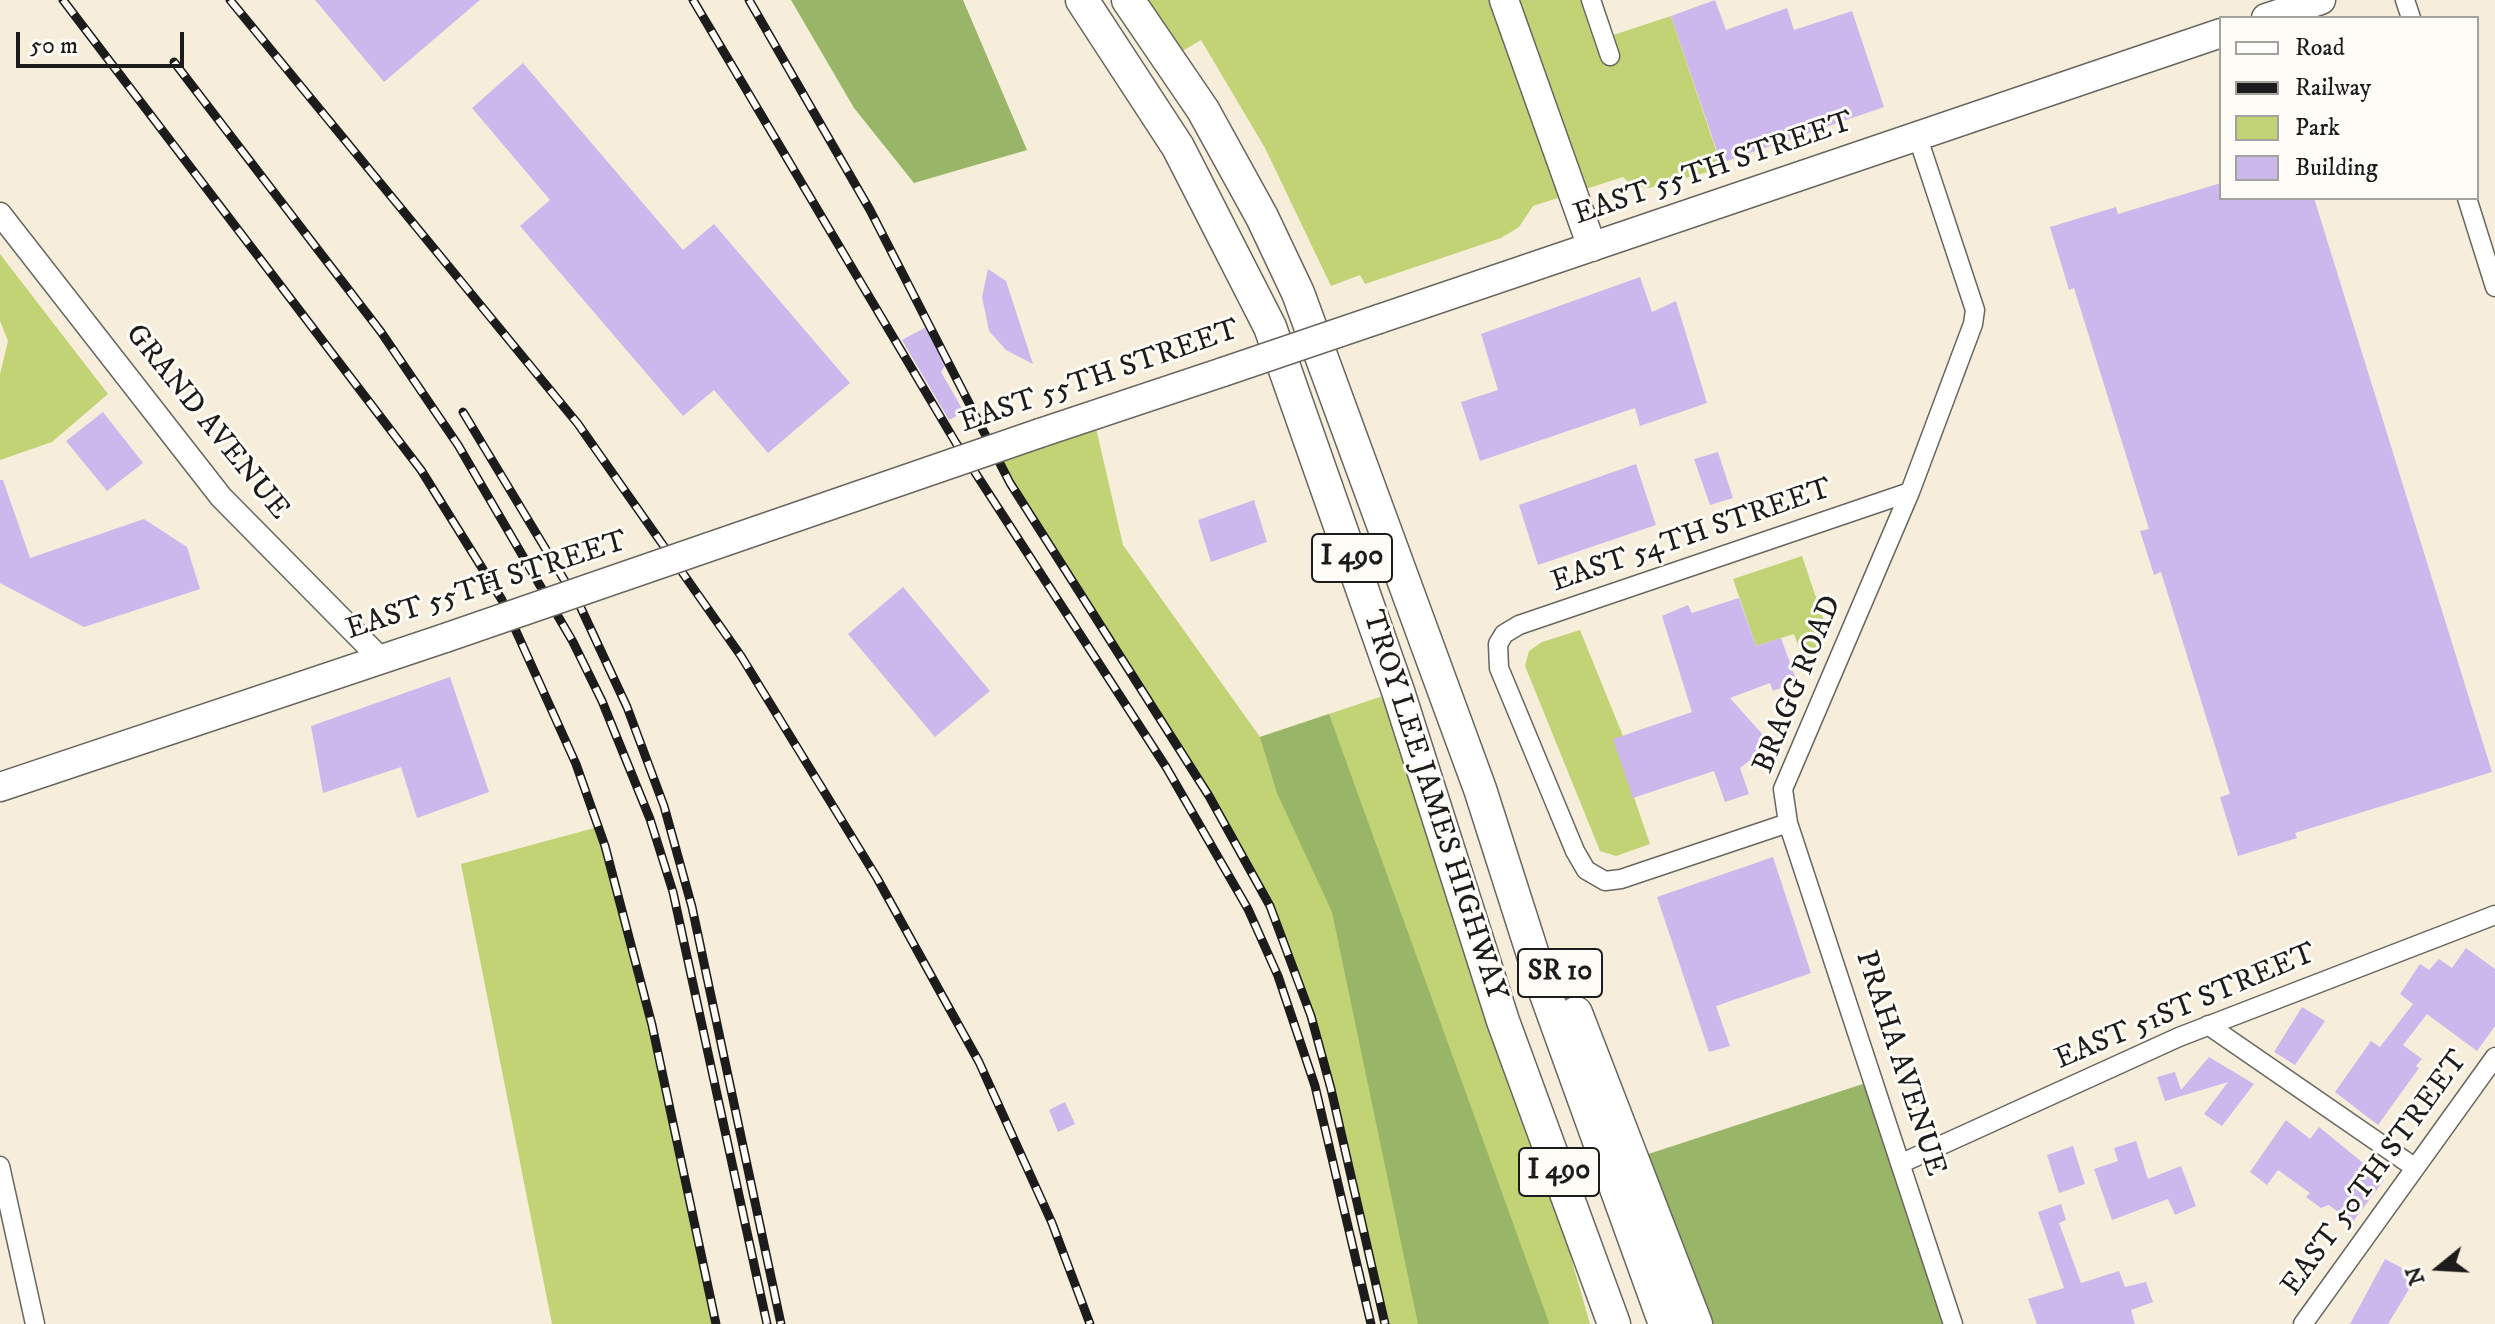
<!DOCTYPE html>
<style>
body{margin:0}
#map{position:relative;width:2495px;height:1324px;overflow:hidden;background:#f6eedb;font-family:"IM FELL DW Pica",serif}
canvas{display:block}
.legend{position:absolute;left:2219px;top:16px;width:260px;height:184px;box-sizing:border-box;background:#fdfcf7;border:2px solid #a3a29f;margin:0;padding:10px 14px;list-style:none;font-size:24px;color:#1c1c1c}
.legend li{display:flex;align-items:center;gap:16px;height:40px}
.legend b{width:40px;border:2px solid #a3a29f}
.north{position:absolute;left:2399px;top:1228px;width:80px;height:80px;-webkit-text-stroke:6px #fdfcf7;paint-order:stroke;rotate:252deg;font-size:22px;font-weight:700;line-height:32px;text-align:center;color:#1c1c1c}
.north::after{content:'';display:block;margin:auto;width:28px;height:36px;background:#1c1c1c;clip-path:polygon(50% 0,100% 100%,50% 72%,0 100%)}
.scale{position:absolute;left:16px;top:32px;width:168px;height:36px;box-sizing:border-box;border:4px solid #1c1c1c;border-top:0;padding-left:10px;font-size:24px;line-height:28px;white-space:nowrap;color:#1c1c1c;-webkit-text-stroke:6px #fdfcf7;paint-order:stroke}
</style>
<div id="map">
<canvas width="2495" height="1324"></canvas>
<ul class="legend">
<li><b style="height:10px;background:#fff"></b>Road</li>
<li><b style="height:10px;background:#1c1c1c"></b>Railway</li>
<li><b style="height:22px;background:#c2d376"></b>Park</li>
<li><b style="height:22px;background:#ccb8ec"></b>Building</li>
</ul>
<div class="north">N</div>
<div class="scale">50 m</div>
</div>
<script>
const c = document.querySelector('canvas').getContext('2d');
c.lineJoin = 'round';
function paint(path, color) { c.fillStyle = color; c.fill(path, 'evenodd'); }
const shape = rows => new Path2D(rows.map(r => 'M' + r).join(''));
function strokePath(path, color, width, dash) { c.strokeStyle = color; c.lineWidth = width; c.lineCap = dash ? 'butt' : 'round'; c.setLineDash(dash || []); c.stroke(path); }
function drawText(font, color, halo, rows, align = 'center') {
  c.font = font + ' "IM FELL DW Pica",serif'; c.lineWidth = 6; c.setLineDash([]); c.textBaseline = 'middle'; c.strokeStyle = halo; c.fillStyle = color; for (const [text, x, y, turn = 0] of rows) {
    c.save(); c.translate(x, y); c.rotate((+turn || 0) * Math.PI / 180); c.textAlign = isNaN(turn) ? turn : align; if (halo) c.strokeText(text, 0, 0); c.fillText(text, 0, 0); c.restore();
  }
}
paint(shape([
 [1128,0,1591,0,1604,38,1671,16,1722,168,1649,188,1632,186,1623,177,1533,206,1519,227,1501,238,1365,284,1360,275,1331,286,1265,148,1201,40,1169,59],
 [0,254,108,394,52,442,0,460,0,374,8,341,0,321],
 [1093,415,1123,545,1260,737,1398,691,1503,1021,1590,1324,1385,1324,1331,1089,1311,1016,1270,906,1209,796,1051,550,993,450],
 [1802,556,1825,624,1807,671,1794,634,1756,646,1733,579],
 [1580,630,1623,736,1614,739,1650,844,1616,856,1600,851,1525,666,1529,651,1542,642],
 [598,827,628,925,716,1324,552,1324,461,864]
]), '#c2d376');
paint(shape([
 [791,0,963,0,1027,150,914,183,854,108],
 [1329,714,1548,1320,1549,1324,1418,1324,1332,912,1277,793,1260,737],
 [1875,1080,1953,1324,1696,1324,1633,1159]
]), '#99b567');
paint(shape([
 [315,0,480,0,384,82],
 [1715,0,1726,30,1787,8,1794,30,1852,11,1884,107,1721,163,1671,16],
 [523,63,683,250,714,224,850,383,768,453,714,390,683,416,520,226,550,200,472,108],
 [2221,183,2221,198,2314,198,2492,772,2295,833,2297,838,2238,856,2220,797,2230,794,2161,572,2154,575,2140,531,2149,529,2074,288,2069,290,2050,227,2116,207,2118,214],
 [988,269,1006,281,1033,364,1006,350,989,331,982,297],
 [1640,277,1652,312,1676,301,1707,403,1640,426,1635,408,1480,461,1461,402,1498,390,1481,334],
 [926,327,946,364,941,372,964,412,949,420,902,340],
 [103,412,143,463,107,491,66,441],
 [1718,452,1733,498,1710,505,1694,459],
 [1636,464,1656,525,1538,565,1519,505],
 [0,480,3,480,30,558,144,519,187,547,200,589,84,627,0,583],
 [1254,500,1267,542,1211,562,1198,520],
 [903,587,990,691,935,737,848,634],
 [1739,598,1756,646,1781,638,1797,682,1773,691,1770,683,1730,698,1771,744,1740,768,1749,794,1725,802,1714,771,1633,798,1613,739,1692,712,1662,616,1688,605,1692,613],
 [450,677,489,792,417,818,401,767,323,793,311,726],
 [1773,857,1811,973,1716,1006,1730,1046,1709,1052,1657,897],
 [2466,948,2495,969,2495,1026,2477,1051,2427,1014,2403,1045,2422,1059,2416,1066,2419,1068,2378,1125,2335,1092,2371,1041,2380,1047,2413,1004,2400,994,2420,964,2429,970,2439,959,2452,968],
 [2302,1007,2325,1021,2295,1065,2274,1052],
 [2209,1057,2254,1084,2222,1126,2204,1114,2228,1082,2165,1101,2157,1077,2175,1072,2181,1090],
 [1065,1102,1075,1124,1058,1132,1049,1110],
 [2286,1120,2310,1139,2319,1127,2384,1180,2352,1223,2329,1205,2321,1208,2306,1197,2310,1193,2278,1170,2267,1185,2250,1172],
 [2136,1141,2148,1179,2181,1166,2196,1206,2175,1215,2168,1199,2112,1220,2094,1169,2118,1161,2114,1148],
 [2073,1146,2085,1184,2059,1193,2047,1155],
 [2061,1204,2066,1220,2059,1223,2081,1283,2119,1271,2125,1287,2146,1282,2153,1302,2131,1310,2135,1324,2037,1324,2028,1299,2064,1288,2038,1212],
 [2385,1259,2417,1276,2388,1324,2350,1324]
]), '#ccb8ec');
const minor = shape([
 [1591,0,1610,56],
 [2405,0,2411,18],
 [1918,138,1975,310,1973,324,1910,492,1783,789,1788,823,1953,1324],
 [2467,198,2495,287],
 [1788,823,1621,879,1605,881,1586,870,1575,851,1499,668,1498,644,1504,634,1519,625,1910,492],
 [2208,1025,2414,1167],
 [1902,1163,2179,1037,2495,915],
 [0,1166,35,1324],
 [2303,1324,2495,1057]
]);
const tertiary = shape([
 [0,214,221,497,380,658]
]);
const primary = shape([
 [1504,0,1592,247],
 [2266,18,2321,0],
 [1379,319,2221,33],
 [1040,433,1223,372],
 [0,787,445,638]
]);
const motorway = shape([
 [1082,0,1178,147,1270,327,1398,691,1503,1021,1614,1324],
 [1128,0,1203,110,1262,217,1298,293,1480,789,1542,983,1665,1324],
 [1576,1013,1696,1324]
]);
strokePath(minor, '#68665f', 21);
strokePath(tertiary, '#68665f', 25);
strokePath(primary, '#68665f', 31);
strokePath(motorway, '#68665f', 35);
strokePath(minor, '#fff', 18);
strokePath(tertiary, '#fff', 22);
strokePath(primary, '#fff', 28);
strokePath(motorway, '#fff', 32);
const rail = shape([
 [63,0,421,470,502,600,576,764,605,846,652,1025,716,1324],
 [230,0,578,424,741,656,877,878,979,1062,1052,1223,1090,1324],
 [693,0,956,443,1166,767,1248,909,1278,976,1315,1086,1371,1324],
 [749,0,870,210,1010,483,1209,796,1270,906,1311,1016,1331,1089,1385,1324],
 [174,62,381,332,458,445,573,642,602,701,650,819,673,892,767,1324],
 [463,412,580,606,627,707,664,806,692,907,781,1324]
]);
strokePath(rail, '#1c1c1c', 9);
strokePath(rail, '#fdfcf7', 6, [18]);
const primaryBridge = shape([
 [1223,372,1379,319],
 [445,638,1040,433]
]);
strokePath(primaryBridge, '#68665f', 31, []);
strokePath(primaryBridge, '#fff', 28);
for (const [x, y, w] of [
 [1352,558,80],
 [1560,973,84],
 [1559,1172,80]
]) { const box = new Path2D(); box.roundRect(x - w / 2, y - 24, w, 48, 6); c.fillStyle = '#fdfcf7'; c.fill(box); strokePath(box, '#1c1c1c', 2); }
drawText('bold 28px', '#1c1c1c', null, [
 ["I 490",1352,558],
 ["SR 10",1560,973],
 ["I 490",1559,1172]
]);
drawText('30px', '#1c1c1c', '#fdfcf7', [
 ["EAST 55TH STREET",1714,170,-19],
 ["EAST 55TH STREET",1100,378,-19],
 ["GRAND AVENUE",206,423,51],
 ["EAST 54TH STREET",1692,537,-19],
 ["EAST 55TH STREET",487,587,-18],
 ["BRAGG ROAD",1799,685,-68],
 ["TROY LEE JAMES HIGHWAY",1433,806,72],
 ["EAST 51ST STREET",2186,1008,-23],
 ["PRAHA AVENUE",1899,1064,72],
 ["EAST 50TH STREET",2376,1174,-54]
]);
</script>
